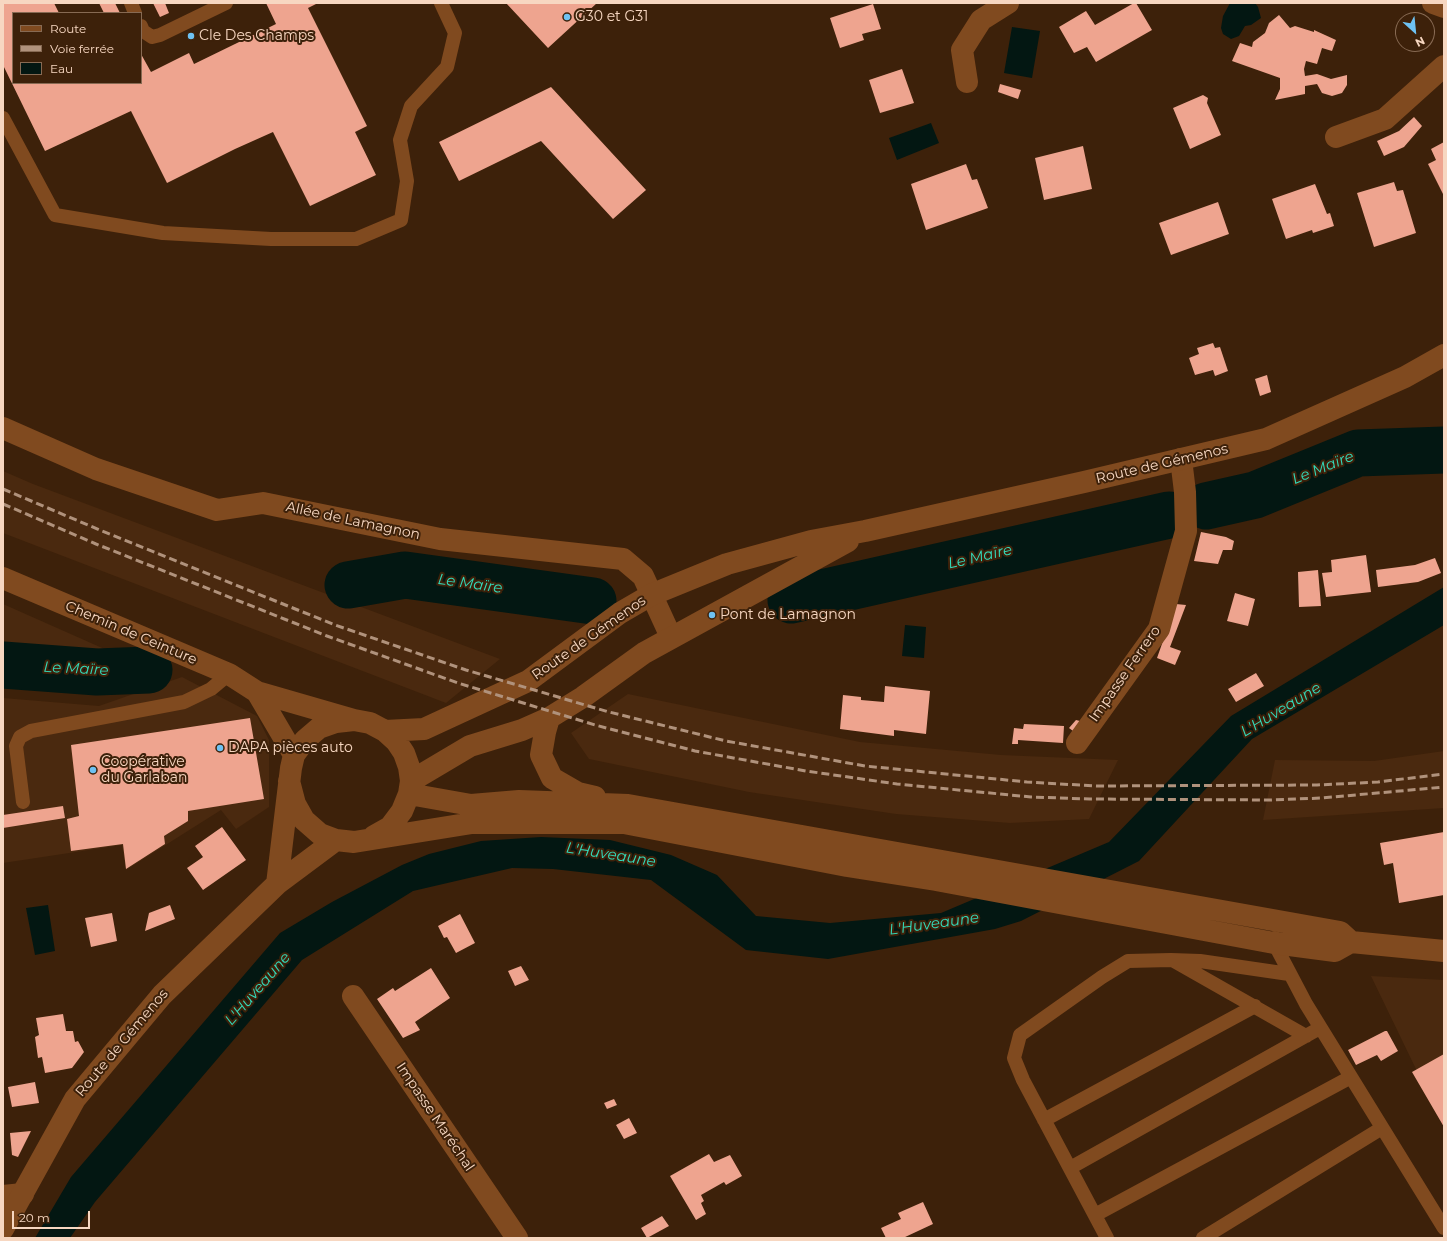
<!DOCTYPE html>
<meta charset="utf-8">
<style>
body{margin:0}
#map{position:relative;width:1447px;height:1241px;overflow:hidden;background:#3d210a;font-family:Montserrat,sans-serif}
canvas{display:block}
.frame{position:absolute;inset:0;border:4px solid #f7d7c1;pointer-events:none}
.legend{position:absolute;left:12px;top:12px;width:130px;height:72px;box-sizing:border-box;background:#3d210a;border:1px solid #876a53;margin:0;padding:5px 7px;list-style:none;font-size:12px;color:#f7d7c1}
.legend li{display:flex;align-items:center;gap:8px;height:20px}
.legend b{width:20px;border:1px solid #876a53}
.north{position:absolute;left:1395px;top:12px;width:40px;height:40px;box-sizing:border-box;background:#3d210a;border:1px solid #876a53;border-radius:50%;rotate:153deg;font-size:11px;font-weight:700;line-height:16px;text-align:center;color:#f7d7c1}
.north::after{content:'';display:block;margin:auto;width:14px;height:18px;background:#6ec2f3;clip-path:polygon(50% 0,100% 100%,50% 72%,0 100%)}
.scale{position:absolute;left:12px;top:1211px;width:78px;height:18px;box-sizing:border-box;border:2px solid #f7d7c1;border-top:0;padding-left:5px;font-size:12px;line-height:14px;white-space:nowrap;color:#f7d7c1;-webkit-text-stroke:3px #3d210a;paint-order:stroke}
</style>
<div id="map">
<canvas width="1447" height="1241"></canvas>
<div class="frame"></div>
<ul class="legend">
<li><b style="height:5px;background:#804a1f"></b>Route</li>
<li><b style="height:5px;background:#b0927c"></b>Voie ferrée</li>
<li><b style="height:11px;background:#031712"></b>Eau</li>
</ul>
<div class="north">N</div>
<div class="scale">20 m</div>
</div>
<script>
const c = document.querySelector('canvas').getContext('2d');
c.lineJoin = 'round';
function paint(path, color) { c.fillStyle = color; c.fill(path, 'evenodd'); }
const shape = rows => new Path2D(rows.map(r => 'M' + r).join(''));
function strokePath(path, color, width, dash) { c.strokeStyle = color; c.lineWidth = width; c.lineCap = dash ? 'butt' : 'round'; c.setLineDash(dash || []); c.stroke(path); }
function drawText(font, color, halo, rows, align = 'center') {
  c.font = font + ' Montserrat,sans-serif'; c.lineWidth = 4; c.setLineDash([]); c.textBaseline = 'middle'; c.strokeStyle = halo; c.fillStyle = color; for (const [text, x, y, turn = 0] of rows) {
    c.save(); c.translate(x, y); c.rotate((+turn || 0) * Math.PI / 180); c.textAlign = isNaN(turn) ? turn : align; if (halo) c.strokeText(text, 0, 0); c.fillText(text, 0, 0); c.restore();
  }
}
paint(shape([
 [3,471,33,484,500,659,446,703,3,533],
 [3,604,109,651,63,657,3,655],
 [182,677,257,716,269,740,269,807,236,829,221,810,126,870,122,845,3,863,3,698,99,706],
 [628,694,860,742,1001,755,1118,760,1089,819,1010,823,896,814,749,792,589,759,571,733],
 [1444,751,1444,808,1263,820,1275,760,1374,761],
 [1371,976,1444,980,1444,1127]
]), '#4a290f');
paint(shape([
 [1230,3,1255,3,1258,7,1261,18,1251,25,1245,26,1239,36,1231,39,1223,34,1221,28,1223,16],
 [1012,27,1040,31,1032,78,1004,73],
 [931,123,939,143,897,160,889,138],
 [1444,587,1444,625,1252,739,1139,861,1021,921,995,929,828,959,746,950,651,880,553,869,512,868,413,891,302,960,95,1202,70,1238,35,1238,71,1177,280,933,332,902,402,865,429,854,481,841,541,837,610,840,671,855,717,875,756,916,830,923,941,913,1109,842,1231,716],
 [905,625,926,627,924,658,902,656],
 [48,905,55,951,35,955,26,908]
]), '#031712');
strokePath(shape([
 [1206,506,1255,495,1358,453,1444,450],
 [348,585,405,575,593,601],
 [791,600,1169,515],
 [3,665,97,672,149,670]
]), '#031712', 47);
paint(shape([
 [3,3,54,3,59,13,13,13,13,83,141,83,141,54,151,72,189,53,194,64,276,24,266,3,318,3,308,8,367,126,355,132,376,175,310,206,273,132,235,149,167,183,131,111,45,151,3,65],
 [99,3,115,3,120,13,104,13],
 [153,3,165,3,169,13,160,17],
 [506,3,597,3,548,48],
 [1134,3,1136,3,1152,30,1096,62,1087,47,1074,53,1059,27,1086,11,1095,25],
 [873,4,881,29,862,34,864,40,840,48,830,18],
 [1279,15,1290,28,1295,26,1314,32,1314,30,1336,40,1332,51,1322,48,1317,64,1306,61,1304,69,1305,76,1317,74,1331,79,1347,75,1347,85,1342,93,1332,96,1322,93,1317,84,1305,86,1305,94,1275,100,1280,89,1280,78,1232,61,1240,43,1252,47,1253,42,1265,33,1269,23],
 [902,69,914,103,880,113,869,80],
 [1000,84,1021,90,1018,99,998,92],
 [551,87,646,190,613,219,541,141,459,181,439,142],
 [1203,95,1208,98,1207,103,1221,135,1190,149,1173,108],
 [1414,117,1422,126,1404,147,1384,156,1377,141,1399,131],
 [1444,142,1444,196,1428,164,1436,160,1431,149],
 [1083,146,1092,189,1044,200,1035,158],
 [966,164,972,180,977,179,988,208,926,230,911,184],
 [1394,182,1397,191,1403,190,1416,233,1374,247,1357,193],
 [1315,184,1327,214,1330,213,1334,226,1313,233,1312,230,1286,239,1272,199],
 [1218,202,1229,234,1171,255,1159,223],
 [1213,343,1215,348,1220,347,1228,371,1215,376,1213,370,1195,375,1189,358,1199,354,1197,348],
 [1267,375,1271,392,1260,396,1255,379],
 [1201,532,1226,537,1234,541,1232,550,1223,550,1218,564,1194,561],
 [1366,555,1371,592,1326,597,1322,573,1332,572,1331,560],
 [1435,558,1441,573,1418,582,1378,587,1376,570,1415,565],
 [1318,570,1321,606,1299,607,1298,572],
 [1235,593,1255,599,1248,626,1227,621],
 [1176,604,1186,605,1170,647,1181,651,1175,665,1157,658],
 [1256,673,1264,686,1236,702,1228,689],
 [885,686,930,691,926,734,894,730,894,736,840,729,843,695,861,697,861,700,884,702],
 [250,718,264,799,188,811,188,821,164,836,165,844,126,869,123,844,71,851,67,819,79,816,71,745],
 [1076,720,1080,721,1073,731,1069,728],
 [1024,724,1064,726,1063,743,1018,740,1018,744,1012,744,1014,728,1023,729],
 [63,806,65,818,3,828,3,815],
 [222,827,246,860,203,890,187,868,203,857,195,846],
 [1444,832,1444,895,1399,903,1393,863,1384,865,1380,843],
 [170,905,175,919,145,931,149,913],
 [112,913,117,941,91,947,85,918],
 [460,914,475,943,456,953,447,937,444,938,438,926],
 [521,966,529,980,515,986,508,971],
 [431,968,450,998,415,1022,420,1030,403,1038,377,999,393,988,395,991],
 [63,1014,66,1031,73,1031,75,1042,78,1041,84,1052,72,1068,45,1073,42,1057,38,1058,35,1037,39,1035,36,1018],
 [1385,1031,1387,1031,1398,1051,1381,1061,1377,1055,1356,1065,1348,1050],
 [1444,1054,1444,1127,1412,1072],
 [35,1082,39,1103,12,1107,8,1087],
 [614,1099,617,1105,607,1109,604,1103],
 [629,1118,637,1133,624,1139,616,1125],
 [31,1131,18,1157,12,1155,10,1133],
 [709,1154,714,1162,730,1155,742,1176,726,1185,724,1182,701,1195,704,1201,701,1203,706,1214,696,1220,670,1176],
 [923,1202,933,1224,903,1238,886,1238,881,1228,901,1219,898,1213],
 [662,1216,669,1226,647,1238,641,1228]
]), '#eea48f');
strokePath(shape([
 [131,3,135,13],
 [141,26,143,31,152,37,160,35,226,3],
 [3,118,55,215,163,233,271,239,356,239,401,220,407,181,400,140,411,106,447,67,455,33,441,3],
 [23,802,16,746,20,737,31,731,184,702,211,689,229,674],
 [1275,938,1274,943,1306,1004,1444,1228],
 [1174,961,1306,1036],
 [1044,1120,1255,1006],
 [1070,1168,1320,1028],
 [1095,1215,1351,1077],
 [1107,1238,1023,1080,1014,1058,1020,1035,1102,977,1128,961,1171,960,1200,961,1289,974],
 [1203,1238,1382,1128]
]), '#804a1f', 14);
strokePath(shape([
 [1433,3,1444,7],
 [967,82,962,50,981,20,1008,3],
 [1336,137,1385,119,1444,66],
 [3,428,96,469,217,510,263,503,440,539,623,559,643,576,671,637],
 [1077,743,1159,629,1186,531,1185,492,1181,459],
 [353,996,517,1238],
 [3,1196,23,1194]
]), '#804a1f', 22);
strokePath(shape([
 [3,578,229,674,257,692,354,720],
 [257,692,294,755],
 [549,718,545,732,541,755,552,778,578,793,595,797],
 [385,731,424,729,528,681,620,613,651,595,727,564,811,541,865,531,1084,482,1266,439,1405,377,1444,355],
 [289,781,295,804,304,820,320,834,336,840,354,842,472,823,624,823,847,866,936,880,1274,943,1335,951,1351,942,1444,951],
 [411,781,470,746,522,730,549,718,583,697,644,653,848,541],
 [409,794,471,805,519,801,628,805,1340,932,1351,942],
 [277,884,291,768,294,755,305,740,319,728,336,722,354,720,370,723,385,731,396,741,404,753,409,767,411,781,409,794,402,811,390,827,374,836],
 [3,1229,75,1099,162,995,277,884,336,840]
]), '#804a1f', 22);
strokePath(shape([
 [3,489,102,531,335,625,466,670,609,712,726,741,865,766,1027,782,1096,786,1317,785,1378,782,1444,774],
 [3,504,96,544,327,636,458,683,595,725,695,751,806,771,897,784,1031,797,1090,799,1271,800,1322,798,1444,787]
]), '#b0927c', 3, [8, 4]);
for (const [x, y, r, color] of [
 [567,17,4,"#6ec2f3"],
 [191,36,4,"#6ec2f3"],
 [712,615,4,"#6ec2f3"],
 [220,748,4,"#6ec2f3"],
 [93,770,4,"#6ec2f3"]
]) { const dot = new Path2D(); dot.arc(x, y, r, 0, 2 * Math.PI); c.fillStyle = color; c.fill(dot); strokePath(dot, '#3d210a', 1.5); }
drawText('14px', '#f7d7c1', '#3d210a', [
 ["G30 et G31",575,17],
 ["Cle Des Champs",199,36],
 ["Pont de Lamagnon",720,615],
 ["DAPA pièces auto",228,748],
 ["Coopérative",101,762],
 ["du Garlaban",101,778]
], 'left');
drawText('14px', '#f7d7c1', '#3d210a', [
 ["Route de Gémenos",1162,464,-13],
 ["Allée de Lamagnon",353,521,12],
 ["Chemin de Ceinture",131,633,23],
 ["Route de Gémenos",589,638,-35],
 ["Impasse Ferrero",1125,674,-55],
 ["Route de Gémenos",122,1043,-50],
 ["Impasse Maréchal",435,1117,56]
]);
drawText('italic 15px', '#33dbbc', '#3d210a', [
 ["Le Maïre",1323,468,-22],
 ["Le Maïre",980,557,-13],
 ["Le Maïre",470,584,8],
 ["Le Maïre",76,669,3],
 ["L'Huveaune",1281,710,-31],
 ["L'Huveaune",611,855,9],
 ["L'Huveaune",934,924,-8],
 ["L'Huveaune",258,989,-49]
]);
</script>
